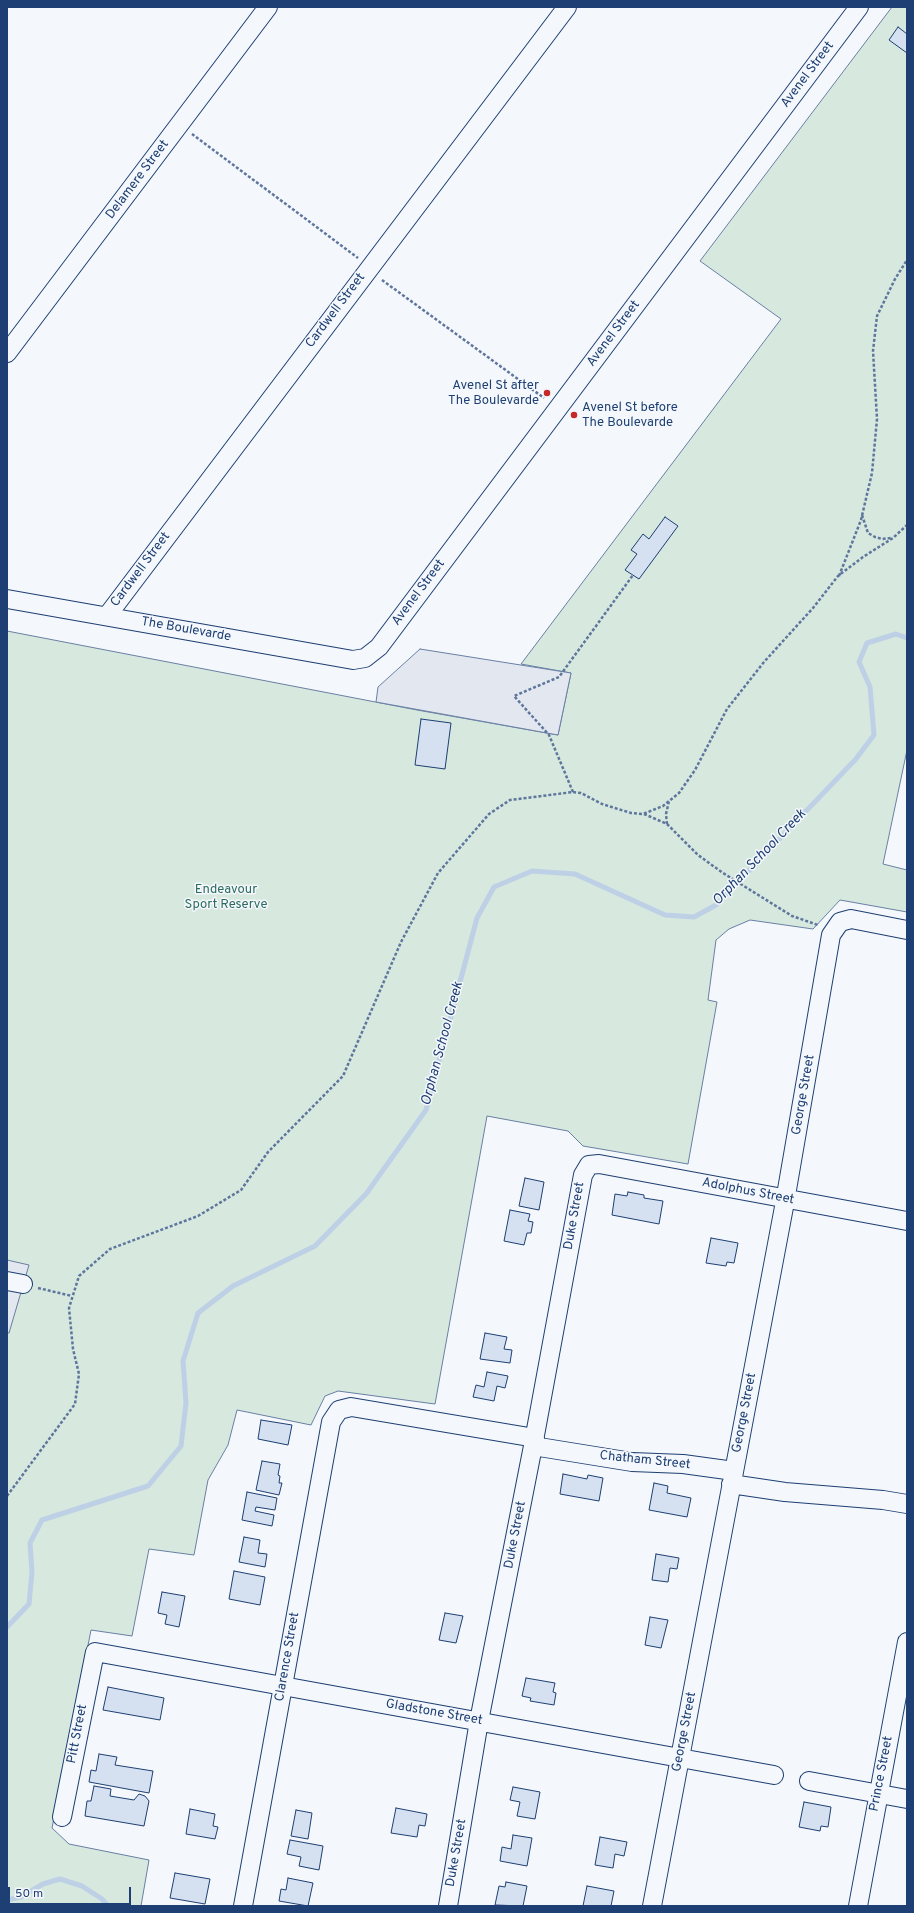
<!DOCTYPE html>
<style>
body{margin:0}
#map{position:relative;width:914px;height:1913px;overflow:hidden;background:#f4f7fb;font-family:Overpass,sans-serif}
canvas{display:block}
.frame{position:absolute;inset:0;border:8px solid #1d3f73;pointer-events:none}
.scale{position:absolute;left:8px;top:1887px;width:123px;height:18px;box-sizing:border-box;border:2px solid #1d3f73;border-top:0;padding-left:5px;font-size:12px;line-height:14px;white-space:nowrap;color:#1d3f73;-webkit-text-stroke:3px #f4f7fb;paint-order:stroke}
</style>
<div id="map">
<canvas width="914" height="1913"></canvas>
<div class="frame"></div>
<div class="scale">50 m</div>
</div>
<script>
const c = document.querySelector('canvas').getContext('2d');
c.lineJoin = 'round';
function paint(path, color) { c.fillStyle = color; c.fill(path, 'evenodd'); }
const shape = rows => new Path2D(rows.map(r => 'M' + r).join(''));
function strokePath(path, color, width, dash) { c.strokeStyle = color; c.lineWidth = width; c.lineCap = dash ? 'butt' : 'round'; c.setLineDash(dash || []); c.stroke(path); }
function drawText(font, color, halo, rows, align = 'center') {
  c.font = font + ' Overpass,sans-serif'; c.lineWidth = 3; c.setLineDash([]); c.textBaseline = 'middle'; c.strokeStyle = halo; c.fillStyle = color; for (const [text, x, y, turn = 0] of rows) {
    c.save(); c.translate(x, y); c.rotate((+turn || 0) * Math.PI / 180); c.textAlign = isNaN(turn) ? turn : align; if (halo) c.strokeText(text, 0, 0); c.fillText(text, 0, 0); c.restore();
  }
}
const green = shape([
 [892,7,907,7,907,750,883,864,907,870,907,912,840,900,813,929,750,920,729,929,716,940,708,1000,717,1002,688,1164,583,1146,568,1131,487,1116,435,1404,338,1391,325,1396,311,1425,237,1410,228,1445,208,1480,194,1555,149,1549,132,1636,91,1630,52,1828,69,1844,149,1860,141,1906,7,1906,7,631,417,710,558,735,571,673,521,664,781,319,700,261,892,7]
]);
paint(green, '#d7e8df');
strokePath(green, '#687fa3', 1);
const parking = shape([
 [420,649,571,673,558,735,376,702,378,687,420,649],
 [7,1260,29,1265,9,1333,7,1333,7,1260]
]);
paint(parking, '#e3e8f0');
strokePath(parking, '#687fa3', 1);
strokePath(shape([
 [7,1627,29,1604,32,1572,30,1543,42,1520,148,1486,181,1446,186,1403,183,1361,198,1313,233,1286,315,1246,366,1194,426,1110,477,918,494,887,532,871,575,874,665,915,694,917,716,905,855,760,874,735,870,687,859,662,867,643,896,634,907,638],
 [7,1900,21,1897,43,1884,60,1879,82,1886,102,1899,108,1906]
]), '#bed0e5', 5);
const building = shape([
 [898,27,907,34,907,53,889,40,898,27],
 [665,517,678,526,639,579,625,570,637,554,631,550,643,534,649,539,665,517],
 [421,719,451,723,445,769,415,765,421,719],
 [525,1178,544,1182,539,1210,519,1206,525,1178],
 [628,1192,644,1195,644,1198,663,1201,659,1224,612,1215,615,1194,627,1196,628,1192],
 [510,1210,530,1214,528,1221,533,1222,531,1233,527,1233,524,1245,504,1241,510,1210],
 [711,1238,738,1243,734,1263,727,1262,726,1266,706,1263,711,1238],
 [485,1333,507,1337,504,1349,512,1350,510,1363,480,1359,485,1333],
 [487,1372,508,1376,505,1388,497,1386,494,1401,473,1397,476,1385,484,1387,487,1372],
 [261,1420,292,1425,288,1445,258,1439,261,1420],
 [262,1461,280,1464,278,1475,280,1476,279,1483,282,1483,279,1495,256,1490,262,1461],
 [563,1474,587,1479,588,1475,603,1478,599,1501,560,1494,563,1474],
 [654,1483,668,1486,667,1493,691,1498,687,1517,649,1510,654,1483],
 [247,1492,277,1498,275,1510,256,1507,255,1511,274,1515,272,1526,242,1520,247,1492],
 [244,1537,260,1540,258,1553,267,1554,265,1567,239,1562,244,1537],
 [656,1554,679,1558,677,1569,670,1568,668,1582,652,1580,656,1554],
 [234,1571,265,1577,260,1605,229,1599,234,1571],
 [162,1592,185,1596,179,1627,165,1624,167,1615,158,1613,162,1592],
 [445,1613,463,1616,456,1643,439,1640,445,1613],
 [650,1617,668,1620,661,1648,645,1645,650,1617],
 [526,1678,555,1683,553,1692,556,1693,554,1705,530,1701,531,1698,522,1696,526,1678],
 [108,1687,164,1698,160,1720,103,1710,108,1687],
 [99,1754,117,1757,115,1765,153,1771,149,1793,89,1782,91,1770,96,1771,99,1754],
 [94,1786,111,1789,110,1796,134,1800,139,1794,145,1796,149,1801,144,1826,85,1816,87,1801,91,1801,94,1786],
 [513,1787,540,1792,535,1819,517,1816,520,1802,510,1800,513,1787],
 [804,1802,831,1807,828,1827,821,1826,820,1831,799,1827,804,1802],
 [396,1808,427,1814,425,1826,419,1825,417,1837,391,1833,396,1808],
 [190,1809,215,1814,213,1826,218,1827,215,1839,186,1834,190,1809],
 [296,1810,312,1813,308,1839,291,1836,296,1810],
 [513,1835,532,1838,527,1866,500,1861,502,1847,511,1849,513,1835],
 [600,1837,627,1842,624,1856,615,1854,613,1868,595,1865,600,1837],
 [290,1840,323,1846,319,1870,299,1866,301,1857,287,1854,290,1840],
 [175,1873,210,1879,205,1904,170,1898,175,1873],
 [288,1878,313,1883,308,1906,279,1901,281,1889,286,1890,288,1878],
 [506,1882,527,1886,523,1906,495,1905,499,1886,505,1887,506,1882],
 [587,1886,614,1891,611,1906,583,1906,587,1886]
]);
paint(building, '#d5e0f0');
strokePath(building, '#1d3f73', 1);
const minor = shape([
 [7,353,268,7],
 [7,599,353,660,365,658,379,647,859,7],
 [107,616,567,7],
 [7,1281,23,1284],
 [533,1446,632,1462,683,1464,734,1471],
 [731,1484,785,1492,883,1500,907,1504],
 [809,1781,907,1799],
 [62,1817,95,1652,774,1775],
 [243,1906,331,1422,339,1410,351,1407,535,1438],
 [448,1906,479,1721,533,1446,583,1175,589,1165,599,1164,907,1221],
 [652,1906,784,1207,831,935,840,922,851,919,907,930],
 [858,1906,907,1642]
]);
strokePath(minor, '#1d3f73', 20);
strokePath(shape([
 [192,134,358,258],
 [382,280,544,398],
 [862,515,868,533,875,537,882,539,891,538],
 [839,576,861,520,872,473,877,419,873,351,877,316,895,279,907,260],
 [573,792,549,735,514,696,559,677,633,575],
 [644,814,667,824,698,855,723,873,792,916,818,925],
 [667,824,666,814,669,801],
 [38,1288,72,1296],
 [7,1496,75,1404,79,1374,73,1349,69,1308,79,1276,110,1249,198,1216,241,1190,268,1152,343,1076,401,942,438,873,489,814,510,800,573,792,581,793,602,804,631,813,643,814,663,806,679,793,695,770,727,709,764,662,813,608,838,576,863,557,893,538,907,525]
]), '#5e769c', 2.5, [3, 2]);
strokePath(minor, '#f4f7fb', 18);
for (const [x, y, r, color] of [
 [547,393,4,"#c62828"],
 [574,415,4,"#c62828"]
]) { const dot = new Path2D(); dot.arc(x, y, r, 0, 2 * Math.PI); c.fillStyle = color; c.fill(dot); strokePath(dot, '#f4f7fb', 1.5); }
drawText('13px', '#1d3f73', '#f4f7fb', [
 ["Avenel Street",808,75,-53],
 ["Delamere Street",138,180,-53],
 ["Cardwell Street",336,311,-53],
 ["Avenel Street",614,334,-53],
 ["Cardwell Street",141,570,-53],
 ["Avenel Street",419,593,-53],
 ["The Boulevarde",186,630,10],
 ["George Street",804,1095,-80],
 ["Adolphus Street",748,1192,11],
 ["Duke Street",575,1216,-80],
 ["George Street",745,1413,-79],
 ["Chatham Street",645,1461,6],
 ["Duke Street",516,1535,-79],
 ["Clarence Street",288,1657,-80],
 ["Gladstone Street",434,1713,10],
 ["George Street",685,1732,-79],
 ["Pitt Street",78,1734,-79],
 ["Prince Street",882,1774,-79],
 ["Duke Street",457,1853,-80]
]);
drawText('13px', '#1d3f73', '#f4f7fb', [
 ["Avenel St after",539,386],
 ["The Boulevarde",539,401],
 ["Avenel St before",582,408,"left"],
 ["The Boulevarde",582,423,"left"]
], 'right');
drawText('13px', '#2c6c60', '#f4f7fb', [
 ["Endeavour",226,890],
 ["Sport Reserve",226,905]
]);
drawText('italic 14px', '#1d3f73', '#f4f7fb', [
 ["Orphan School Creek",760,858,-46],
 ["Orphan School Creek",443,1044,-75]
]);
</script>
